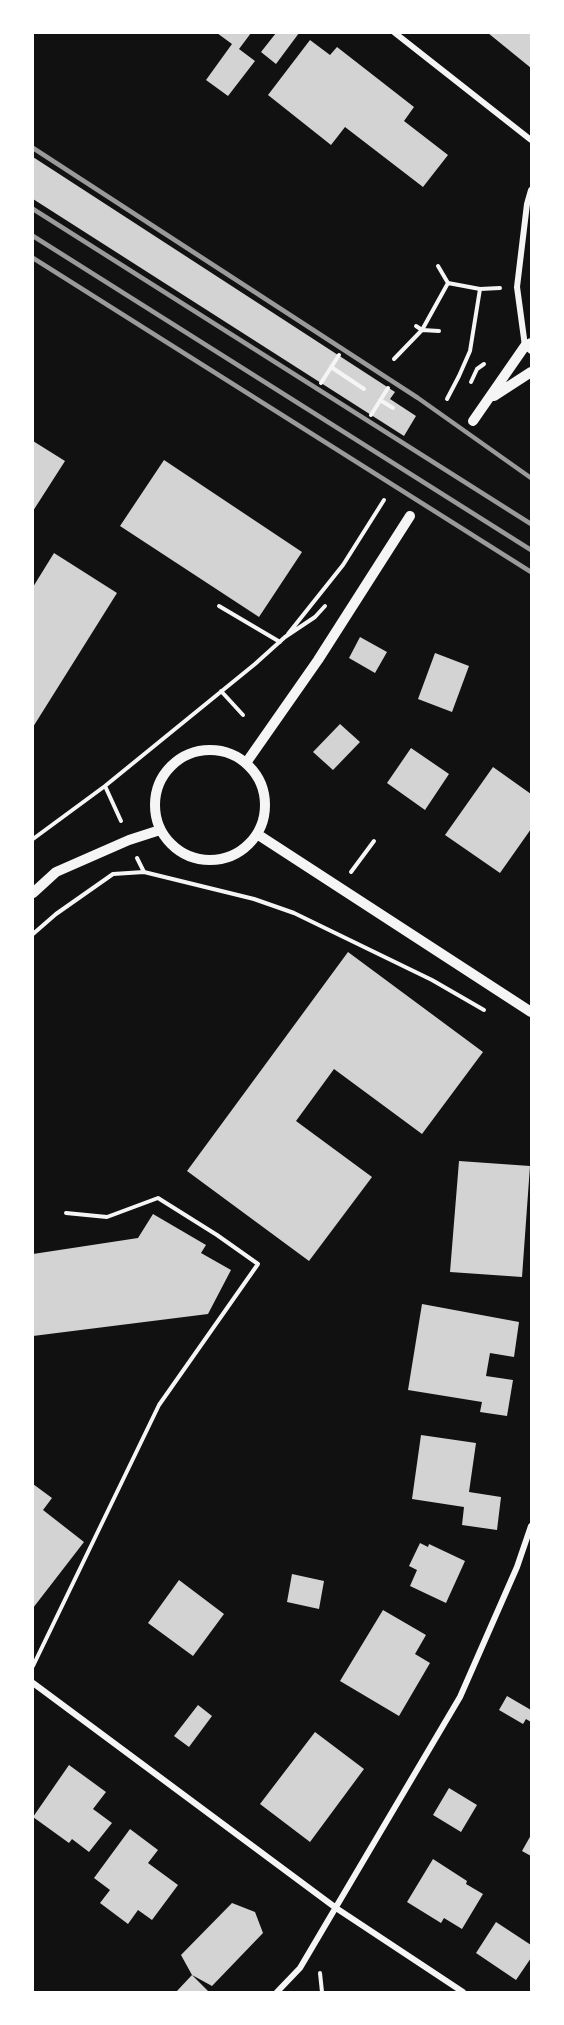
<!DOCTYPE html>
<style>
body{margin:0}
#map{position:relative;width:564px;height:2025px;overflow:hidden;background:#111;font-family:"DejaVu Sans",sans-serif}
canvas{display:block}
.frame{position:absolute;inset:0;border:34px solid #fff;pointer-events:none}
</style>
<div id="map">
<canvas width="564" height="2025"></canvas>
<div class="frame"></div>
</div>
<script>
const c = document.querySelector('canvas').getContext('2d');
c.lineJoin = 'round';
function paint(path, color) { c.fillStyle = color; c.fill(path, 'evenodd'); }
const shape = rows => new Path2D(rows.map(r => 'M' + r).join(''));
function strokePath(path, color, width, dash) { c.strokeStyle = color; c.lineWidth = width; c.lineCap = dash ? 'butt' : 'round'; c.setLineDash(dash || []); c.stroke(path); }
paint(shape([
 [217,33,251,33,239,49,255,61,228,96,206,80,232,44],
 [276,33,299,33,276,64,261,52],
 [488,33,531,33,531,68],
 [310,40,330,55,337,47,414,107,404,121,448,155,423,187,345,127,331,145,268,95],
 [33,157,395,392,390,399,416,416,404,436,33,199],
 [33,441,65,461,33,511],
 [164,460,302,552,259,617,120,526],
 [54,553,117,593,33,727,33,587],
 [360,637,387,652,375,673,349,658],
 [435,653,469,666,452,712,418,699],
 [340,724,360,742,333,770,313,752],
 [411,748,449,774,425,810,387,783],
 [493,767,531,794,531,829,500,873,445,835],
 [348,952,483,1052,422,1134,334,1069,296,1121,372,1177,309,1261,187,1171],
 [459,1161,530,1166,522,1277,450,1272],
 [153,1214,206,1245,201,1253,231,1270,208,1314,33,1336,33,1254,138,1238],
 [422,1304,519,1322,514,1357,490,1353,486,1376,513,1380,507,1416,480,1412,482,1402,408,1390],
 [421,1435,476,1443,469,1492,501,1497,497,1530,462,1525,464,1507,412,1499],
 [33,1484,52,1498,43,1510,84,1542,33,1608],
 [420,1543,428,1547,429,1544,465,1561,446,1603,410,1586,417,1570,409,1566],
 [292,1574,324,1581,319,1609,287,1602],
 [179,1580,224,1614,193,1656,148,1623],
 [383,1610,426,1635,415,1654,430,1663,399,1716,340,1681],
 [507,1696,531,1710,531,1722,526,1719,523,1724,499,1710],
 [198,1705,212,1716,189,1747,174,1736],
 [315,1732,364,1769,310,1842,260,1804],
 [69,1765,106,1792,93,1809,112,1823,89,1852,72,1839,69,1843,33,1817],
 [449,1788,477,1805,461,1832,433,1815],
 [130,1829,158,1850,148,1863,178,1885,152,1920,138,1910,128,1924,100,1903,110,1890,94,1878],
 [531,1835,531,1856,522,1851],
 [433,1859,467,1881,466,1884,483,1894,462,1929,444,1918,441,1923,407,1902],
 [232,1903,255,1912,263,1933,212,1986,192,1975,181,1955],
 [496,1922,531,1945,531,1958,516,1980,476,1953],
 [192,1975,209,1992,176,1992]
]), '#d3d3d3');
strokePath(shape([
 [438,266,448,283,480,289,500,288],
 [416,326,422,330,439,331],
 [394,359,422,330,448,283],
 [331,367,364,389],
 [471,382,477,369,484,364],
 [321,383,339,355],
 [447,399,459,376,470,351,480,289],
 [380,400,393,408],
 [371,415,388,388],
 [219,606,280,642],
 [288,634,343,565,384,500],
 [221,691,243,715],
 [105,786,121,821],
 [33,839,105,786,255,664,285,637,315,617,325,606],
 [137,858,144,872],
 [351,872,374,841],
 [33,934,56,914,113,874,144,872,254,899,294,913,432,980,484,1010],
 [33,1666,159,1405,258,1264,217,1235,158,1198,107,1217,66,1213],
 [320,1973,322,1992]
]), '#f5f5f5', 4);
strokePath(shape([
 [395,33,531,140],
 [531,190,527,204,517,287,525,346,531,351],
 [33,1683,336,1908,463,1992],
 [277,1992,300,1968,460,1697,517,1567,531,1526]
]), '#f5f5f5', 6);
strokePath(shape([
 [494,396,531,372],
 [473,421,525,346,531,343],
 '155 805a55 55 0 1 1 110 0a55 55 0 1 1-110 0Z',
 [246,763,318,660,410,516],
 [257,834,531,1012],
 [33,893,56,872,129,840,160,830]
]), '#f5f5f5', 10);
strokePath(shape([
 [33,148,418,398,531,478],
 [33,209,531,524],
 [33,236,531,550],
 [33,258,531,572]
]), '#9a9a9a', 4.5);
</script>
